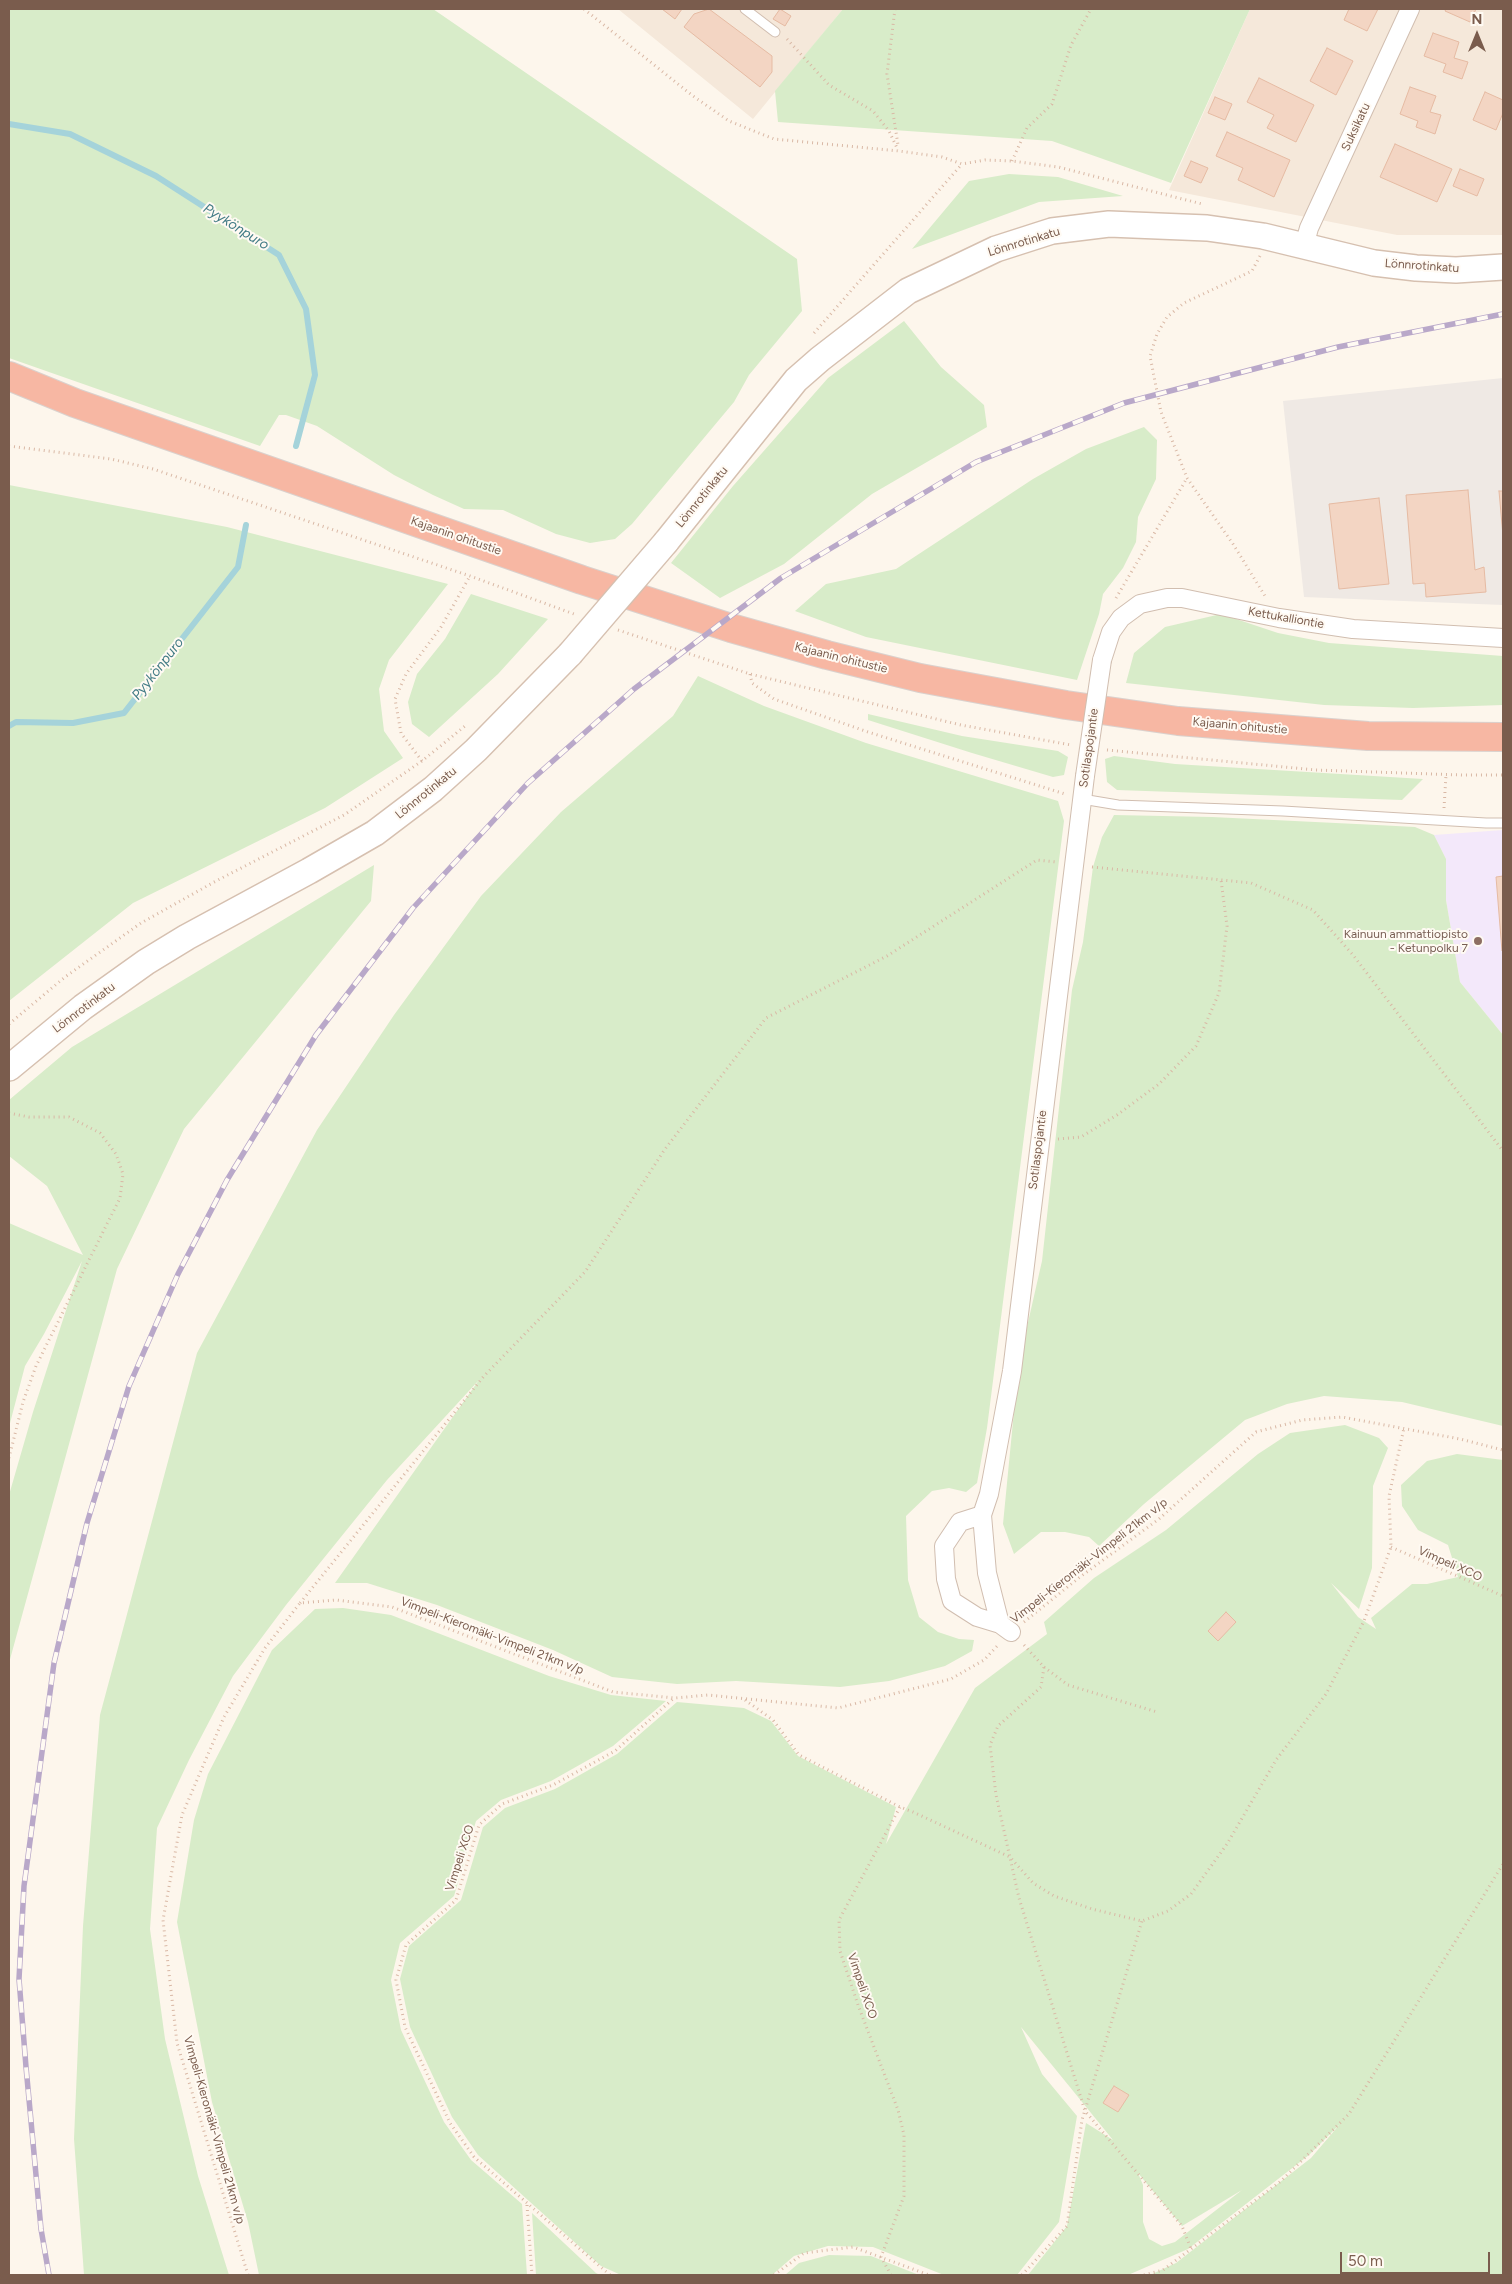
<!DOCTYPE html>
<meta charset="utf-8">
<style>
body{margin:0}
#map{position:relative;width:1512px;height:2284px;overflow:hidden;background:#fdf6ec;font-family:Figtree,sans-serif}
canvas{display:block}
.frame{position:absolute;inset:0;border:10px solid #7a5c4d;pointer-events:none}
.north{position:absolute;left:1452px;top:10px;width:50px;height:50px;-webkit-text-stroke:4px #fffaf3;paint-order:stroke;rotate:0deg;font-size:14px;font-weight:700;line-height:20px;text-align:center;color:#7a5c4d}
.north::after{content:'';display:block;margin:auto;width:18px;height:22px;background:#7a5c4d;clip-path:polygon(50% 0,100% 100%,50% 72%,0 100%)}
.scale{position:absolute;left:1340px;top:2252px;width:150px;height:22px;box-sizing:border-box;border:2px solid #7a5c4d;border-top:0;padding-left:6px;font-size:15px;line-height:18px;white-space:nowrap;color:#7a5c4d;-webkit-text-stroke:4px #fffaf3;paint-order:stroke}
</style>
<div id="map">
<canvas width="1512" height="2284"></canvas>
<div class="frame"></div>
<div class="north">N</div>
<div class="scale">50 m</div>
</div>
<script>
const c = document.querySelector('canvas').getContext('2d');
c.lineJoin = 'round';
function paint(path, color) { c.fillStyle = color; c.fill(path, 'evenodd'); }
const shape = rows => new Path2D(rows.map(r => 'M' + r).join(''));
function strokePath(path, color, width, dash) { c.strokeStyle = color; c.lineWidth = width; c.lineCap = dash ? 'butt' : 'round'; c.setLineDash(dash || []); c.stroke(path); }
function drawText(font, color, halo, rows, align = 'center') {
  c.font = font + ' Figtree,sans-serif'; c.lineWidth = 4; c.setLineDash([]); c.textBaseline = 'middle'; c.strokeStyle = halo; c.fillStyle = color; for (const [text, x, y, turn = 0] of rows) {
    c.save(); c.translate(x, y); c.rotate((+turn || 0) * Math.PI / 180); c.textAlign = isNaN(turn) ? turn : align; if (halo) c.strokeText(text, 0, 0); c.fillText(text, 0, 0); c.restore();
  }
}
paint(shape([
 [618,9,843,9,753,119],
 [1250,9,1503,9,1503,235,1397,235,1169,190]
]), '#f5e8da');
paint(shape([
 [1503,378,1503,605,1304,597,1283,401]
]), '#efe9e4');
paint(shape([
 [1503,830,1503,1035,1460,982,1446,900,1446,859,1434,835]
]), '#f3e8fa');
paint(shape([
 [9,9,433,9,797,259,802,311,749,375,734,402,632,524,615,539,590,543,556,534,503,510,464,509,433,495,394,475,317,426,286,415,279,415,260,446,9,358],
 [843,9,1250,9,1171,183,1052,141,778,122,775,91],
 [1009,174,1058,177,1123,196,1039,202,912,249,969,181],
 [904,321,941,367,984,405,987,427,872,494,784,564,720,598,671,563,733,486,828,378],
 [1144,427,1157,440,1156,479,1138,517,1136,542,1123,568,1103,594,1099,614,1077,680,866,637,795,611,826,584,896,569,1033,479,1086,449],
 [9,485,227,527,448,584,389,660,379,689,384,731,403,758,325,808,133,903,9,1001],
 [471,594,548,619,498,674,429,737,412,724,408,702,417,674,445,639],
 [1221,614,1278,633,1329,643,1503,656,1503,705,1413,708,1324,705,1126,683,1134,653,1165,627],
 [698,676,764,706,866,743,1058,801,1064,821,987,1428,977,1483,966,1492,949,1488,932,1491,906,1516,908,1580,919,1617,938,1632,959,1639,974,1640,972,1651,945,1666,889,1681,840,1687,736,1681,677,1684,612,1677,553,1650,437,1605,367,1583,335,1583,479,1380,387,1480,286,1605,233,1676,189,1760,157,1828,150,1929,165,2039,198,2176,229,2275,84,2275,74,2139,83,1926,100,1715,197,1353,317,1130,394,1015,481,896,561,812,673,716],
 [868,714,962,736,1058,751,1068,757,1064,775,1053,777,972,753,868,720],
 [1114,756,1175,764,1423,779,1402,800,1117,790,1107,782,1105,759],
 [1114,815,1212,817,1377,825,1415,827,1434,835,1446,859,1446,900,1460,982,1503,1035,1503,1426,1402,1402,1324,1396,1287,1404,1245,1420,1144,1504,1099,1546,1089,1537,1065,1532,1041,1532,1014,1554,1003,1524,1015,1401,1020,1376,1024,1340,1042,1261,1072,990,1083,942,1093,867,1102,837],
 [374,865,371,901,184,1129,117,1269,9,1663,9,1495,33,1412,82,1261,44,1334,25,1366,9,1427,9,1223,83,1255,47,1186,9,1156,9,1100,72,1047],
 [1345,1425,1379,1438,1388,1448,1373,1486,1372,1568,1359,1609,1331,1583,1358,1617,1376,1629,1371,1618,1412,1584,1427,1584,1458,1577,1448,1545,1418,1530,1402,1506,1401,1485,1427,1461,1457,1454,1503,1460,1503,2275,1150,2275,1176,2263,1311,2158,1340,2124,1309,2155,1188,2249,1128,2275,1028,2275,1067,2226,1086,2123,1113,2140,1021,2027,1042,2074,1077,2116,1059,2222,1017,2275,944,2275,873,2247,828,2246,794,2256,772,2275,621,2275,601,2266,478,2155,452,2117,410,2027,400,1979,409,1946,461,1900,483,1827,505,1808,555,1789,617,1754,677,1702,744,1708,771,1721,798,1756,896,1807,886,1844,975,1688,1047,1634,1044,1622,1094,1578,1166,1530,1258,1454,1290,1433],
 [1138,2173,1182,2226,1242,2190,1175,2242,1162,2246,1149,2239,1143,2222,1143,2185],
 [343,1608,391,1615,549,1676,611,1695,666,1701,613,1746,551,1781,501,1800,476,1821,454,1896,400,1943,391,1980,401,2030,444,2122,471,2160,522,2204,527,2275,259,2275,248,2222,212,2102,177,1922,194,1820,208,1774,272,1650,315,1609],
 [532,2213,596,2273,600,2275,536,2275],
 [829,2255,871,2256,919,2275,785,2275,799,2263]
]), '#d8ecc9');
strokePath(shape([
 [9,124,70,134,156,176,279,255,306,309,315,375,296,446],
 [9,726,16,722,73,723,124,713,238,567,246,525]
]), '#a5d3da', 6);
const building = shape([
 [662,9,682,9,675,19,662,9],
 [709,9,772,56,772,72,760,87,684,27,694,14,709,9],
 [780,9,791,16,785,26,773,19,780,9],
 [1349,9,1378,9,1367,31,1344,20,1349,9],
 [1446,9,1476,9,1470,22,1445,11,1446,9],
 [1433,33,1459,42,1454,58,1468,62,1462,79,1443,72,1446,64,1424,56,1433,33],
 [1327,48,1353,61,1336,95,1310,81,1327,48],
 [1259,78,1314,105,1296,142,1267,128,1274,115,1247,102,1259,78],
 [1410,87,1436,96,1430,112,1441,115,1435,134,1416,127,1418,121,1400,114,1410,87],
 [1485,92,1503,100,1503,113,1496,130,1473,120,1485,92],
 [1215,97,1232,104,1225,120,1208,113,1215,97],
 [1227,132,1290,160,1274,197,1238,180,1243,168,1216,156,1227,132],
 [1395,144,1452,169,1437,202,1380,177,1395,144],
 [1191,161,1208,168,1201,183,1184,176,1191,161],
 [1460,169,1484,179,1477,196,1453,186,1460,169],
 [1468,490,1475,570,1484,567,1486,592,1426,597,1425,583,1413,584,1406,495,1468,490],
 [1499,491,1503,491,1503,536,1499,491],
 [1379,498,1389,584,1339,589,1329,504,1379,498],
 [1503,876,1503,950,1502,951,1496,877,1503,876],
 [1226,1612,1236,1622,1218,1641,1208,1631,1226,1612],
 [1114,2086,1129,2095,1118,2112,1103,2103,1114,2086]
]);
paint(building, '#f3d5c3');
strokePath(building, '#e6bba3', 1);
const lane = shape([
 [745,9,775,32],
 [1082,799,1118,805,1283,811,1486,823,1503,823]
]);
const street = shape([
 [1304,246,1309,228,1410,9],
 [1102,660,1111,632,1121,618,1140,604,1167,598,1182,598,1279,618,1353,629,1503,638],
 [982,1515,960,1522,944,1546,946,1579,952,1601,977,1617,1000,1624],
 [1011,1632,1000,1624,987,1573,982,1515,989,1494,1012,1371,1085,776]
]);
const secondary = shape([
 [666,542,796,380,820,359,908,291,996,249,1052,231,1109,224,1207,228,1263,236,1374,263,1416,268,1456,270,1503,267],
 [9,1068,83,1007,146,962,187,937,309,871,375,833,433,789,476,750,570,654]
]);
const highway = shape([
 [9,376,75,403,582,580,731,628,827,655,920,678,1066,705,1178,721,1368,736,1503,737]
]);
strokePath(lane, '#d1beb0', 11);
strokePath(street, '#d1beb0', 20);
strokePath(secondary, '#d6c0b0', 28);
strokePath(highway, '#dad1cd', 30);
strokePath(shape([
 [584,9,693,96,729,121,774,139,899,151,942,157,962,164,985,160,1012,161,1058,167,1202,204],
 [895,9,887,74,898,145],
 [787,39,829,85,873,111,889,131,898,150],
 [1012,161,1027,128,1052,104,1071,45,1091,9],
 [1260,256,1252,271,1184,303,1167,317,1157,334,1150,356,1161,412,1187,478,1233,544,1265,596],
 [814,333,962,164],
 [9,446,111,459,153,469,470,576,574,614],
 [1116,598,1187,478],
 [618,630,750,674,961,725,1071,745],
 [750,674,752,683,774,699,868,732,1065,794],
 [1107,750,1316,770,1461,775,1503,775],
 [422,761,401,733,395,699,406,674,441,627,470,576],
 [1444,808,1446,775],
 [1092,867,1251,883,1313,910,1353,955,1503,1151],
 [9,1024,65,977,141,923,216,881,344,815,422,761,465,726],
 [9,1113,29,1117,69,1117,100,1133,116,1154,123,1174,120,1198,36,1366,23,1402,9,1458],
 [1058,1139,1081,1137,1117,1115,1159,1084,1196,1046,1219,993,1227,926,1221,880],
 [1391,1547,1503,1596],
 [300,1603,484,1376,585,1272,665,1149,766,1018,887,956,1037,860,1057,862],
 [1024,1622,1080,1577,1159,1519,1256,1432,1302,1420,1342,1417,1460,1439,1503,1450],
 [1024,1645,1044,1667,1041,1687,998,1726,990,1745,996,1795,1019,1898,1085,2111,1182,2226,1191,2249],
 [1044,1667,1068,1685,1157,1712],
 [745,1700,773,1720,799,1755,900,1807,913,1812,1010,1857,1033,1883,1054,1896,1092,1909,1142,1921,1168,1911,1191,1894,1227,1844,1276,1760,1326,1694,1364,1621,1391,1547,1389,1496,1404,1428],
 [527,2205,532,2275],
 [248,2275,177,2043,163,1920,182,1815,224,1717,265,1648,300,1603,336,1600,392,1607,613,1692,675,1698,708,1695,838,1708,951,1679,984,1660,999,1644],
 [610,2275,474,2157,450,2123,405,2027,396,1980,406,1945,456,1900,479,1825,502,1804,553,1785,615,1751,674,1698],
 [774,2275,804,2253,853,2247,929,2275],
 [891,2275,881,2257,904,2196,904,2135,898,2110,858,2005,840,1951,839,1920,900,1807],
 [1022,2275,1067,2226,1082,2120,1142,1921],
 [1144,2275,1163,2270,1281,2181,1349,2114,1503,1864]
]), '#d9b8a5', 3, [1, 4]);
strokePath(lane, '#fff', 9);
strokePath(street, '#fff', 18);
strokePath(secondary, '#fff', 25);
strokePath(highway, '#f7b7a3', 28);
const rail = shape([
 [49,2275,41,2229,26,2067,19,1979,24,1886,54,1663,87,1523,129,1386,178,1274,227,1180,316,1035,413,908,528,783,634,689,781,578,976,462,1124,403,1338,347,1503,314]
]);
strokePath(rail, '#b9a8c9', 5.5);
strokePath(rail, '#fffaf3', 4, [11]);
const streetBridge = shape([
 [1085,776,1102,660]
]);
const secondaryBridge = shape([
 [570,654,666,542]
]);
strokePath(streetBridge, '#d1beb0', 20, []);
strokePath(secondaryBridge, '#d6c0b0', 28, []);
strokePath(streetBridge, '#fff', 18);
strokePath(secondaryBridge, '#fff', 25);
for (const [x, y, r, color] of [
 [1478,941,5,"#8d6e63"]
]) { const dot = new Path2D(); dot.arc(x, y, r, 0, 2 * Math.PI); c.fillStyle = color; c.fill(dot); strokePath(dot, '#fffaf3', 2); }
drawText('12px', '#7a5c4d', '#fffaf3', [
 ["Suksikatu",1356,127,-65],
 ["Lönnrotinkatu",1024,242,-17],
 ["Lönnrotinkatu",1422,266,4],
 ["Lönnrotinkatu",702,497,-51],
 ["Kajaanin ohitustie",456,536,19],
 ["Kettukalliontie",1286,618,10],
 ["Kajaanin ohitustie",841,658,14],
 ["Kajaanin ohitustie",1240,726,5],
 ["Sotilaspojantie",1089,748,-82],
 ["Lönnrotinkatu",426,793,-39],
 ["Lönnrotinkatu",84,1008,-37],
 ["Sotilaspojantie",1038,1150,-83],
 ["Vimpeli-Kieromäki-Vimpeli 21km v/p",1089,1561,-38],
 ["Vimpeli XCO",1450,1564,24],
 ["Vimpeli-Kieromäki-Vimpeli 21km v/p",492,1636,21],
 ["Vimpeli XCO",460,1858,-72],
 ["Vimpeli XCO",862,1986,71],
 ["Vimpeli-Kieromäki-Vimpeli 21km v/p",214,2130,74]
]);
drawText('12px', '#785e54', '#fffaf3', [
 ["Kainuun ammattiopisto",1468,934],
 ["- Ketunpolku 7",1468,948]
], 'right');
drawText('italic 14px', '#437c86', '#fffaf3', [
 ["Pyykönpuro",236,227,32],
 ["Pyykönpuro",158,669,-52]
]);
</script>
